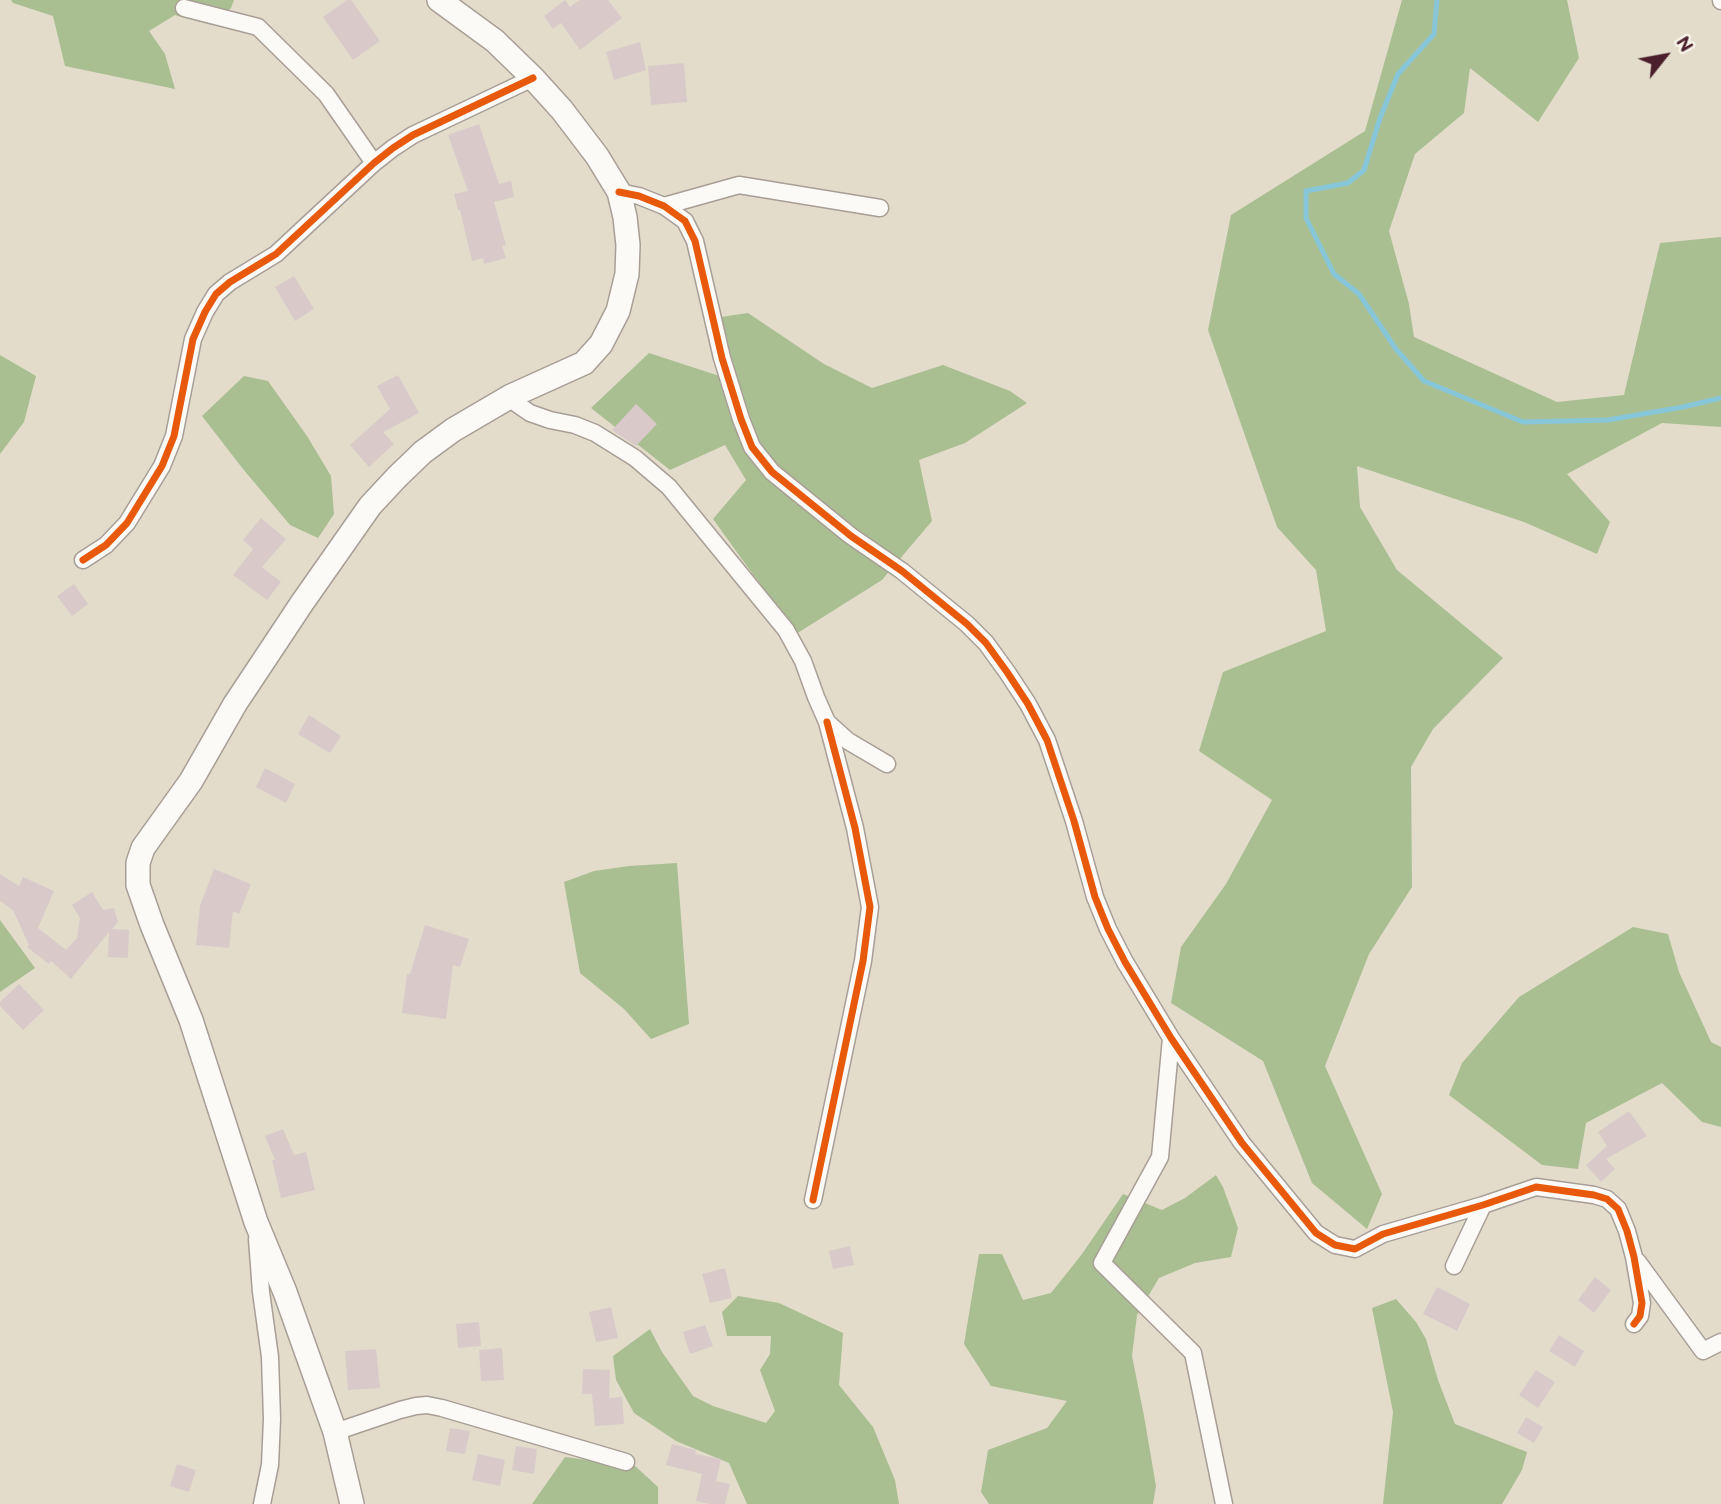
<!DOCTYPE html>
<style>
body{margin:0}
#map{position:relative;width:1721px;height:1504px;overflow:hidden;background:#e3dccb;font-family:"Balsamiq Sans",sans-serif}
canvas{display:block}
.north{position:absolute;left:1630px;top:21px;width:70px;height:70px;-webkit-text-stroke:5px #f7f3e8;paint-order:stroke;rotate:59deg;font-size:19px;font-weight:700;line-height:28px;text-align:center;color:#4a1f2b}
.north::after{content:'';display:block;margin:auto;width:24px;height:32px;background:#4a1f2b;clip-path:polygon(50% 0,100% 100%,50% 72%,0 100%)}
</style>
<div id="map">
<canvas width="1721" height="1504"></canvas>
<div class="north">N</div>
</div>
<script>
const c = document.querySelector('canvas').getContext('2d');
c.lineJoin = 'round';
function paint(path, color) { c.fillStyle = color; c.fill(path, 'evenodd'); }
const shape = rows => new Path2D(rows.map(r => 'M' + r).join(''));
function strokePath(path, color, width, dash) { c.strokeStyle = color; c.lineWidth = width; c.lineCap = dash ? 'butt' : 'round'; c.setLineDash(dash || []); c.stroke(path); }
paint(shape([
 [11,0,234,0,231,8,212,25,175,15,149,31,165,54,175,89,65,66,53,16,13,3],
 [1402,0,1567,0,1579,58,1538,122,1470,68,1464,113,1415,154,1389,231,1409,304,1414,337,1557,402,1624,395,1660,243,1721,237,1721,427,1662,423,1567,474,1610,522,1597,554,1524,522,1357,466,1360,507,1397,570,1503,658,1433,729,1411,767,1412,887,1369,954,1325,1066,1382,1194,1367,1229,1312,1183,1263,1061,1171,1003,1181,947,1226,884,1272,800,1199,751,1223,672,1326,631,1316,570,1277,527,1208,330,1231,215,1365,131],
 [748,313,824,364,872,388,943,365,1010,391,1027,403,965,443,919,460,932,521,882,580,796,634,713,519,746,480,725,445,670,470,591,408,649,353,738,382,721,317],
 [0,355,36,376,24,422,0,454],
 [244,376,268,381,307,436,331,476,334,514,318,538,290,525,243,469,202,416],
 [677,863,689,1024,651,1039,624,1009,580,973,564,882,594,871,629,866],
 [0,920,35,968,0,992],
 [1633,927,1668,934,1679,972,1711,1042,1721,1047,1721,1127,1702,1122,1662,1083,1586,1123,1578,1169,1542,1165,1449,1095,1462,1063,1519,997],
 [1216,1175,1223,1187,1238,1228,1231,1257,1195,1263,1159,1278,1137,1315,1132,1356,1144,1416,1156,1486,1153,1504,989,1504,981,1492,988,1450,1047,1428,1067,1401,991,1386,964,1344,979,1254,1002,1254,1023,1300,1051,1293,1082,1254,1123,1194,1162,1210,1185,1198],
 [738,1296,779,1303,843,1333,839,1385,873,1427,895,1480,899,1504,747,1504,729,1463,676,1441,634,1413,616,1380,613,1356,650,1329,662,1352,693,1396,713,1406,766,1423,775,1411,760,1370,770,1354,771,1336,727,1336,722,1312],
 [1396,1299,1416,1322,1426,1339,1438,1380,1455,1424,1527,1452,1522,1470,1502,1504,1383,1504,1393,1412,1372,1308],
 [565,1457,635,1466,658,1487,658,1504,532,1504]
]), '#a9bf91');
strokePath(shape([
 [1437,0,1434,34,1398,74,1380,118,1364,170,1348,183,1306,191,1306,218,1334,274,1359,294,1396,349,1424,381,1523,422,1608,420,1683,407,1721,398]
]), '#87c6d8', 5);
paint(shape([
 [347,0,351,0,380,41,353,60,323,17],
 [565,0,570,7,580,0,608,0,622,18,580,50,561,23,553,29,544,16],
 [640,42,646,70,614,80,606,52],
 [684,63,687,102,651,105,648,66],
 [479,124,499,184,511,181,514,197,494,202,506,245,502,246,506,258,484,264,483,258,472,261,460,210,458,210,454,194,468,191,448,135],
 [294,276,314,309,295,321,275,287],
 [398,375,419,413,383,432,394,444,369,467,350,445,390,409,377,386],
 [636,404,657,424,636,446,612,430],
 [261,518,286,539,262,567,281,582,267,600,233,575,253,549,243,540],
 [74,584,88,604,72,616,57,596],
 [309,715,341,736,330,753,298,734],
 [265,768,295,784,286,803,256,787],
 [214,869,251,884,239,914,233,911,229,948,196,945,200,906],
 [0,874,19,886,23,877,54,891,38,928,66,950,77,938,80,918,72,905,92,892,103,910,114,908,118,922,112,929,129,930,128,958,108,957,109,932,71,979,51,961,49,964,27,947,29,945,13,910,0,901],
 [425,925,469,939,460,967,453,965,446,1019,402,1013,407,974,410,974],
 [19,984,44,1010,23,1030,0,1006,0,1002],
 [1629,1111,1647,1136,1606,1159,1615,1169,1601,1182,1586,1165,1607,1146,1598,1132],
 [283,1129,294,1155,306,1152,315,1190,281,1198,272,1160,275,1160,265,1136],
 [850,1246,854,1265,833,1269,829,1251],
 [725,1268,732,1298,710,1303,702,1274],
 [1595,1277,1611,1290,1594,1313,1578,1300],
 [1437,1287,1470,1304,1457,1331,1423,1314],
 [611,1307,618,1338,596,1342,589,1312],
 [479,1322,481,1346,458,1348,456,1324],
 [705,1325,713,1346,690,1354,683,1332],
 [1559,1335,1584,1351,1575,1367,1549,1351],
 [502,1348,504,1380,481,1381,479,1350],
 [376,1349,380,1388,348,1390,345,1351],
 [583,1369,610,1370,609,1398,622,1397,624,1424,595,1426,592,1394,582,1394],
 [1536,1370,1555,1382,1538,1408,1519,1395],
 [1526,1417,1543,1427,1534,1443,1517,1433],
 [450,1428,470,1431,465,1454,446,1451],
 [672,1444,696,1450,695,1454,721,1459,716,1481,730,1484,725,1504,710,1504,696,1501,702,1474,666,1465],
 [516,1446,537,1449,534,1474,512,1470],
 [478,1454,505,1460,500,1486,472,1480],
 [177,1464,196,1470,189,1492,170,1486]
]), '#d9cac9');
const minor = shape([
 [1721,0,1721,1],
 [184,8,258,27,326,94,374,163],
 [619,192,639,196,664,206,685,221,695,241,722,358,741,419,752,447,772,472,851,536,902,571,967,624,986,643,1007,672,1028,704,1047,740,1074,821,1095,897,1108,929,1125,962,1171,1038,1242,1143,1316,1233,1335,1245,1355,1249,1383,1234,1483,1205,1536,1187,1594,1195,1607,1199,1618,1209,1627,1231,1634,1257,1642,1303,1640,1316,1634,1324],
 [664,206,739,185,880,208],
 [511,396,517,404,530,413,550,420,575,425,595,433,635,458,669,487,786,630,803,661,816,697,827,722,848,741,887,764],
 [83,560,106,545,127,523,162,466,174,436,193,339,205,312,216,294,230,282,276,254,374,163,393,148,413,135,533,78],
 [1171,1038,1160,1157,1102,1263,1193,1353,1224,1504],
 [813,1200,863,961,870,907,855,828,827,722],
 [257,1239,261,1292,270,1357,272,1419,270,1465,262,1504],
 [1638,1262,1703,1351,1721,1342],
 [1454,1266,1483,1205],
 [335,1432,400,1410,416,1406,427,1405,442,1408,626,1462]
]);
const secondary = shape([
 [352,1504,335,1432,285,1292,256,1222,191,1020,152,925,138,885,138,863,143,848,191,781,235,704,302,603,370,506,397,477,423,452,453,430,511,396,584,363,601,344,618,311,627,274,628,245,625,217,619,192,597,156,562,110,533,78,495,41,439,0]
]);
strokePath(minor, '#a89e96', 19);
strokePath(secondary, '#a89e96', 26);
strokePath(minor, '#fbfaf7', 16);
strokePath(secondary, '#fbfaf7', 23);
strokePath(shape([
 [619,192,639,196,664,206,685,221,695,241,722,358,741,419,752,447,772,472,851,536,902,571,967,624,986,643,1007,672,1028,704,1047,740,1074,821,1095,897,1108,929,1125,962,1171,1038,1242,1143,1316,1233,1335,1245,1355,1249,1383,1234,1483,1205,1536,1187,1594,1195,1607,1199,1618,1209,1627,1231,1634,1257,1642,1303,1640,1316,1634,1324],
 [83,560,106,545,127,523,162,466,174,436,193,339,205,312,216,294,230,282,276,254,374,163,393,148,413,135,533,78],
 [813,1200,863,961,870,907,855,828,827,722]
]), '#e8590c', 7);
</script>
